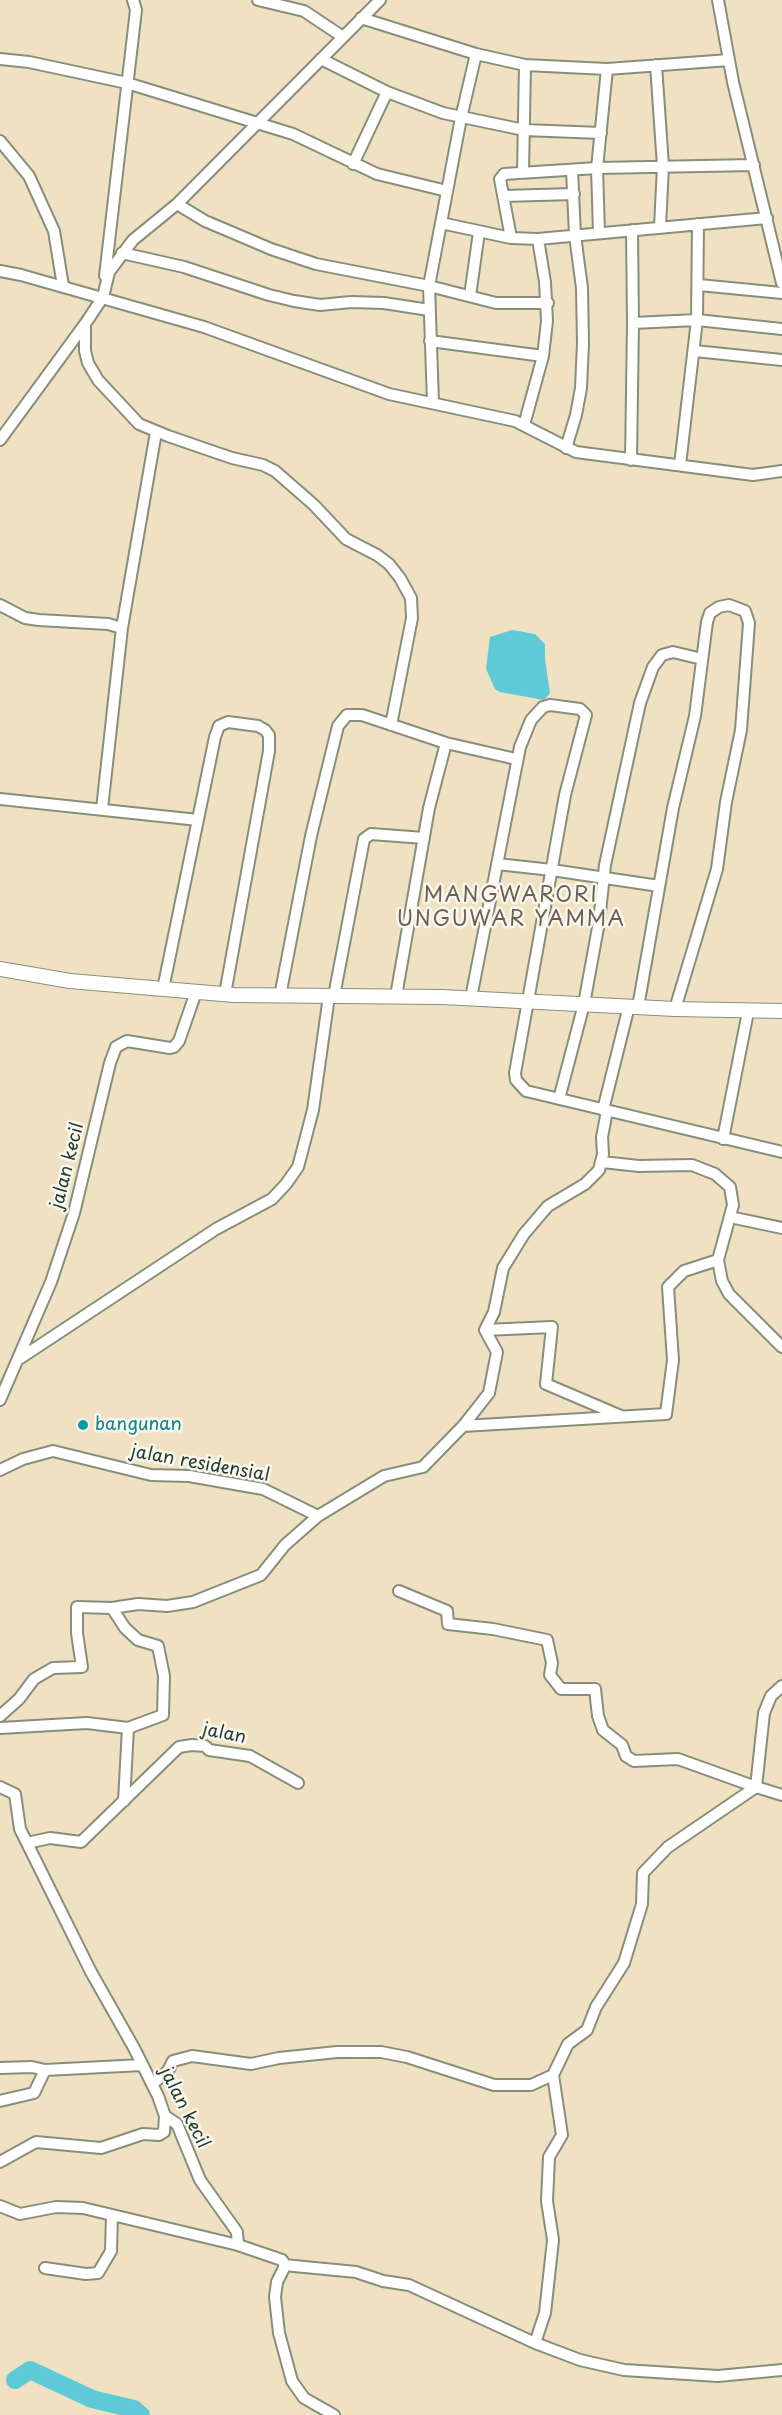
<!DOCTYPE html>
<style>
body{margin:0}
canvas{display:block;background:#efe1c2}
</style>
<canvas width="782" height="2415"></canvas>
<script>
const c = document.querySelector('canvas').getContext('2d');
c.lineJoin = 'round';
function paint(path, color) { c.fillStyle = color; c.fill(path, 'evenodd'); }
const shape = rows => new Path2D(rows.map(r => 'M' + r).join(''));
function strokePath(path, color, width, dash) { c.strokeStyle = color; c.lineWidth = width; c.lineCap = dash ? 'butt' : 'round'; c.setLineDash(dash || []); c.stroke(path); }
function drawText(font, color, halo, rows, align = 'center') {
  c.font = font + ' "Playpen Sans",sans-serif'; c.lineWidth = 5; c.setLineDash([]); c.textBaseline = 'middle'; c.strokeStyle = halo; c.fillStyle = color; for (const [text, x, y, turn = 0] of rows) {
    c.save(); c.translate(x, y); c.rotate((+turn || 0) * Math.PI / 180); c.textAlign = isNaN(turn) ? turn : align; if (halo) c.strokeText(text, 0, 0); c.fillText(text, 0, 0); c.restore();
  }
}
paint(shape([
 [512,630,535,634,545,644,545,660,550,693,544,700,500,692,495,689,486,669,490,637]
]), '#5ec9d7');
strokePath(shape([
 [15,2380,30,2370,92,2399,134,2409,141,2415]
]), '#5ec9d7', 18);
const minor = shape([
 [258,0,304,11,343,37],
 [718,0,733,82,782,283],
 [361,18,476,54,525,65,607,69,729,60],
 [0,59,29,62,127,83,293,134,377,174,447,191],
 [321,59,387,92,443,113,524,130,601,133],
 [656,65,663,166,660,227],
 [0,141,29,176,54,231,63,286],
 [353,164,387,92],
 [523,172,525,65],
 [503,196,574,194],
 [177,204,205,221,224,229,271,249,316,264,429,286,496,303,548,303],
 [441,223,511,238,538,239,767,218],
 [599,233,597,168,607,69],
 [511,238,500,179,504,174,597,168,754,165],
 [122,253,184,267,269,295,294,301,320,305,351,302,384,303,429,310],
 [0,271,21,275,204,327,389,394,515,421,576,452,753,475,782,471],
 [105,276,136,10,133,0],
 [699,285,782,293],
 [470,296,479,232],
 [633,323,697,320,782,329],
 [85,324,85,351,88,363,98,380,139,424,168,436,232,458,263,465,275,471,314,505,346,539,377,555,389,564,400,578,411,598,412,618,391,725],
 [430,341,543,356],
 [695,351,782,360],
 [433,403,429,286,461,118,476,54],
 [524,425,543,356,547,321,545,282,538,239],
 [0,440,85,324,103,297,109,272,133,240,177,204,380,0],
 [566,448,576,415,581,388,583,343,582,288,575,235,572,170],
 [631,460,633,323,632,230],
 [680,465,697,320,698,224],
 [0,605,25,618,39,620,108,624,122,628],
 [0,799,198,820],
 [102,809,122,628,156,432],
 [497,864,552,870,659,886],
 [163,989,215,737,219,726,228,722,258,726,265,730,269,735,269,751,225,994],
 [280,996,311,836,338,726,347,715,362,715,446,743,516,759],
 [334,996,364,839,371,834,424,838],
 [396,996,429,808,446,743],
 [471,998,520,747,531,720,543,707,550,705,580,709,586,715,565,795,515,1073,516,1080,526,1091,782,1152],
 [638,1007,673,808,695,716,707,622,710,613,719,607,729,605,745,611,749,623,741,730,726,802,717,869,675,1009],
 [559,1099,584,1004,599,922,605,865,640,703,653,667,662,655,673,652,702,659],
 [603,1110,629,1006],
 [723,1139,748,1012],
 [602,1162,639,1166,692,1165,715,1174,730,1187,733,1205,718,1260,722,1281,729,1294,782,1347],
 [730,1217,782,1228],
 [485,1330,552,1327,546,1384,621,1416],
 [19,1359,216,1229,272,1199,286,1184,298,1167,313,1110,329,996],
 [0,1400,51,1282,74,1213,110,1063,116,1047,127,1041,170,1048,174,1047,179,1041,196,992],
 [463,1426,666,1414,673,1360,668,1287,684,1271,718,1260],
 [0,1470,23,1459,53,1451,151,1475,189,1476,263,1489,318,1516],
 [399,1591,447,1611,448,1624,493,1629,547,1640,552,1663,550,1675,561,1689,595,1689,598,1716,603,1730,622,1745,626,1756,634,1761,678,1759,756,1787],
 [112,1608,125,1628,138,1640,158,1646,164,1676,163,1715,128,1728],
 [782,1686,771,1696,764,1713,756,1787,782,1795],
 [0,1716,19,1699,34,1679,53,1668,82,1667,77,1633,77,1607,112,1608,138,1604,167,1606,193,1602,261,1575,285,1545,318,1516,384,1476,423,1467,463,1426,489,1393,497,1352,485,1330,494,1312,503,1268,524,1234,548,1206,585,1184,599,1170,603,1154,602,1137,607,1111],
 [0,1728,87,1723,128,1728,124,1801],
 [0,1787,15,1794,20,1829,27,1843,91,1972,134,2048,158,2096,165,2116,177,2124,200,2180,237,2232,238,2245,282,2260,284,2263,284,2268,277,2282,275,2297,279,2333,292,2381,304,2398,334,2415],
 [27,1843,50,1838,81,1842,179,1747,192,1745,205,1746,209,1750,250,1756,298,1783],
 [0,2068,32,2067,45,2070,142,2065],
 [152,2084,168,2071,173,2061,192,2056,251,2064,279,2058,337,2052,381,2052,407,2057,494,2085,531,2085,553,2075],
 [0,2101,34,2093,45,2070],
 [0,2162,36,2142,101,2148,143,2134,159,2135,164,2132,165,2116],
 [0,2206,20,2214,56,2207,83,2208,238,2245],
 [284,2265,356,2272,383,2281,409,2285,535,2343,580,2360,624,2370,718,2376,782,2370],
 [45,2268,86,2274,98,2273,111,2251,112,2215],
 [535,2343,545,2313,553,2240,547,2201,549,2157,562,2135,553,2075,568,2044,587,2030,596,2007,624,1963,642,1904,643,1873,668,1847,756,1787]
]);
const tertiary = shape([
 [0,969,70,981,234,995,442,997,675,1009,782,1011]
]);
strokePath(minor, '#878f7b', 14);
strokePath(tertiary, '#878f7b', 16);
strokePath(minor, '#fff', 10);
strokePath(tertiary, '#fff', 14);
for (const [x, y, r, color] of [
 [83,1425,6,"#0f9aa8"]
]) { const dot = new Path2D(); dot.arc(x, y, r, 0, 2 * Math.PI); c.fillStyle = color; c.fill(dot); strokePath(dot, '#fbf7ec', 2); }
drawText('18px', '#1f3d34', '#fbf7ec', [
 ["jalan kecil",68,1166,-76],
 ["jalan residensial",200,1464,10],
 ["jalan",224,1734,11],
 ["jalan kecil",184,2108,63]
]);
drawText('18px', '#0d838f', '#fbf7ec', [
 ["bangunan",95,1425]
], 'left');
c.letterSpacing = '1.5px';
drawText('21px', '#6a6157', '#fbf7ec', [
 ["MANGWARORI",511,896],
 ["UNGUWAR YAMMA",511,920]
]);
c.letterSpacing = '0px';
</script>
